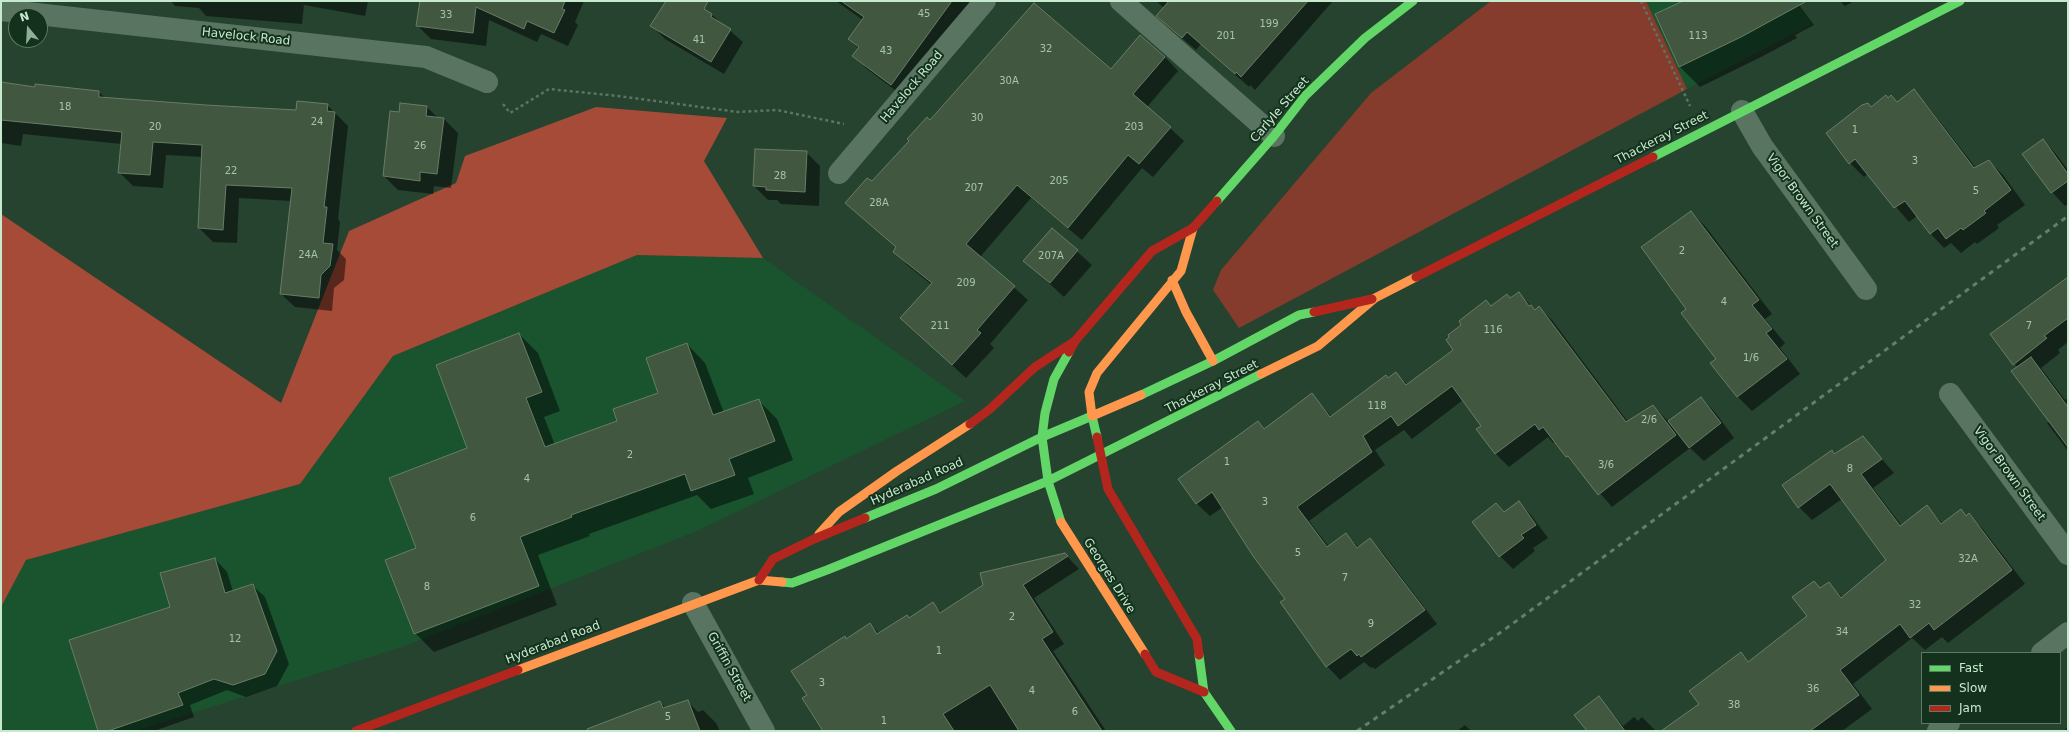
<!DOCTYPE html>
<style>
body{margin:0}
#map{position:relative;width:2069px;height:732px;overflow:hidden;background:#25432f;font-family:"DejaVu Sans",sans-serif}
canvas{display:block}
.frame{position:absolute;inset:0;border:2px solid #c6eace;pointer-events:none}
.legend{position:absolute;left:1921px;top:652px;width:140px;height:72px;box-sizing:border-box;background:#13311c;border:1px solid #5b7b63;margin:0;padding:5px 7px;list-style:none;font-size:12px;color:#c6eace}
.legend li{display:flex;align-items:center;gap:8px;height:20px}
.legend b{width:20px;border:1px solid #5b7b63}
.north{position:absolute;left:8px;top:8px;width:40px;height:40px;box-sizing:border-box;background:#13311c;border:1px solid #5b7b63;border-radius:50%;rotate:342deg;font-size:11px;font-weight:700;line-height:16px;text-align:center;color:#c6eace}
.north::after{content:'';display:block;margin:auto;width:14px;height:18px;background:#8eb096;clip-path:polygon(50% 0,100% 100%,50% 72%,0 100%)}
</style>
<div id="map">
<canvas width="2069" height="732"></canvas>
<div class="frame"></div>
<ul class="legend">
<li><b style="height:5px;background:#63d668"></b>Fast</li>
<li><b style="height:5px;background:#ff974d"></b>Slow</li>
<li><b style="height:5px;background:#b3261e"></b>Jam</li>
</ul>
<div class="north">N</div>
</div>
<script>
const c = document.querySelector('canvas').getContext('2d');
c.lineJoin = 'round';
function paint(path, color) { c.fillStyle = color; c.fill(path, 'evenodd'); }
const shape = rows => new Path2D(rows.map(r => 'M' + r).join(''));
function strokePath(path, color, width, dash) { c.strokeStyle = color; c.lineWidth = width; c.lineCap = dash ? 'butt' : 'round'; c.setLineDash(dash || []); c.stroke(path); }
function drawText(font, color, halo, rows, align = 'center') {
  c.font = font + ' "DejaVu Sans",sans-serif'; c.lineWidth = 4; c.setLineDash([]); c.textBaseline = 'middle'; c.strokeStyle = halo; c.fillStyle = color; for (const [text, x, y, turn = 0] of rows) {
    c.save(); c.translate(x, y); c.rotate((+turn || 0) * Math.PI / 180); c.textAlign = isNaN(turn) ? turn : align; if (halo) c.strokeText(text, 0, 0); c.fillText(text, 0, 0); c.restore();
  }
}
paint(shape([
 [1646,1,1796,1,1812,24,1687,89],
 [637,255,763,258,965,401,697,531,402,647,135,731,1,731,1,607,26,560,300,484,393,356]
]), '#1a542f');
paint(shape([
 [1491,1,1646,1,1687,89,1239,328,1213,290,1221,270,1371,93]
]), '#863c2c');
paint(shape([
 [596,107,727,118,704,161,763,258,637,255,393,356,300,484,26,560,1,607,1,214,281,403,349,231,456,183,465,156]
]), '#a64b38');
paint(shape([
 [171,1,368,1,365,16,304,5,302,24,206,16,199,8,175,6],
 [421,1,584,1,575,22,578,25,568,46,541,34,537,42,489,20,486,46,431,39,418,26],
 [667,1,690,1,712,15,743,42,724,74,665,39,652,26],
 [836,1,970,1,973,4,904,97,867,69,854,56,859,49,849,39,863,20],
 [1156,1,1333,1,1255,90,1250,85,1249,87,1201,44,1196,50,1171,29,1158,16,1164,8],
 [1685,1,1796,1,1814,25,1795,35,1797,38,1761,57,1700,87,1680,67,1656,15],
 [1840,1,1854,1,1845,6],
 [1165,57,1178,71,1147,107,1184,141,1153,177,1142,168,1082,240,1031,198,980,257,1028,300,990,344,994,348,966,378,915,331,932,285,907,265,894,251,897,248,847,203,872,183,930,121,1111,71],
 [1,82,36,88,99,92,105,98,297,111,327,105,348,126,338,219,340,222,337,250,346,259,344,280,334,288,332,311,295,307,281,294,291,201,239,198,237,243,213,242,199,228,203,157,166,155,163,188,133,186,119,172,122,144,23,134,21,146,1,143],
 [1913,91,1927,105,1976,168,1989,161,2003,175,2025,205,1997,225,1999,228,1977,244,1975,242,1961,253,1951,243,1944,248,1931,234,1917,216,1909,222,1868,174,1864,177,1850,163,1871,108,1891,96,1897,102],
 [427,107,438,118,444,119,458,133,451,188,434,186,433,194,398,190,384,176,400,113],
 [2043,140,2056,154,2068,170,2068,204,2065,206,2052,192],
 [806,152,820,166,819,206,781,204,777,200,768,200,754,186],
 [1691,212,1705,226,1772,314,1765,319,1785,343,1780,348,1800,374,1752,411,1738,397,1712,363,1717,359,1687,309],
 [1052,229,1092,265,1064,297,1025,261],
 [1519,293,1535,310,1539,307,1552,320,1628,422,1653,406,1669,422,1701,398,1715,412,1734,438,1704,461,1690,448,1612,507,1555,441,1553,443,1548,437,1509,467,1496,454,1478,430,1482,426,1463,400,1412,439,1404,430,1375,450,1385,465,1309,521,1329,547,1346,534,1359,548,1370,539,1383,553,1437,624,1375,669,1372,667,1371,668,1364,662,1340,680,1327,666,1281,602,1286,599,1223,507,1210,516,1196,503,1258,423,1265,430,1312,395,1332,417,1396,373,1408,385,1455,350,1491,307,1511,299],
 [2068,315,2068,342,2058,350,2060,353,2041,368,2065,400,2068,398,2068,451,2047,423,2050,421,2018,368,1991,334],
 [519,334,538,353,560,411,544,417,555,445,619,422,659,393,687,344,705,363,724,413,758,400,777,419,793,460,748,478,754,494,711,509,697,495,589,534,590,536,538,555,557,605,434,652,415,633,417,549,468,448],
 [1863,437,1894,473,1873,488,1902,526,1927,507,1943,524,1960,510,1967,517,1969,515,1982,528,2025,584,1948,643,1942,637,1925,650,1912,638,1853,684,1872,709,1842,731,1663,731,1700,704,1740,653,1749,662,1808,616,1821,589,1828,583,1843,598,1887,560,1842,499,1812,520,1799,507,1832,451,1835,454],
 [1519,503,1531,515,1548,538,1533,548,1535,551,1513,569,1500,556,1473,522,1496,504,1505,513],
 [1065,554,1079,569,1034,598,1064,644,1053,651,1106,731,824,731,808,695,845,638,847,640,870,624,880,634,909,619,933,603,942,613],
 [215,559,227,572,233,591,252,585,265,597,289,664,277,686,246,697,227,690,190,705,194,717,154,731,99,731,171,608],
 [1599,698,1623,726,1634,717,1638,721,1642,717,1656,731,1588,731],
 [687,701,698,712,703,710,716,723,720,731,636,731,660,702,666,708],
 [1465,725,1471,731,1457,731],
 [2068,727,2068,731,2063,731]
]), '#0007');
const building = shape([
 [420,1,565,1,562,9,565,10,554,33,527,21,524,29,476,7,473,33,416,26,420,1],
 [666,1,708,1,704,9,712,14,711,17,731,29,711,62,650,26,666,1],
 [841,1,952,1,891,85,852,56,859,47,848,39,864,17,841,1],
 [1169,1,1308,1,1241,77,1236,72,1235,74,1187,32,1182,38,1156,16,1169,1],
 [1683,1,1807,1,1741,37,1679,67,1655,14,1683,1],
 [1034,3,1111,69,1140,35,1165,57,1133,94,1171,127,1139,164,1128,155,1068,228,1017,185,966,244,1015,286,977,330,981,333,952,365,900,318,932,283,893,252,896,247,845,203,867,178,872,181,909,141,907,139,927,117,930,120,1034,3],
 [1,82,35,87,35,84,99,91,99,97,206,105,296,110,297,101,328,104,327,111,335,112,324,207,327,207,323,243,333,244,330,266,321,275,319,298,280,294,292,188,226,185,223,230,198,228,202,145,153,142,150,175,118,173,122,132,1,120,1,82],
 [1914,89,1974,168,1989,160,2011,190,1984,211,1986,213,1963,230,1961,228,1946,239,1938,228,1930,234,1905,201,1894,208,1855,159,1849,164,1826,133,1862,105,1868,103,1871,107,1886,95,1888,98,1891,95,1897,102,1914,89],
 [400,103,427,106,426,116,444,118,437,174,420,172,420,181,383,176,390,111,399,112,400,103],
 [2043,139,2068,174,2068,181,2051,193,2022,154,2043,139],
 [755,149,807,151,805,192,766,190,766,187,753,186,755,149],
 [1691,211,1759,300,1752,305,1772,329,1766,333,1787,359,1737,397,1710,363,1716,359,1681,313,1686,309,1641,247,1691,211],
 [1052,228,1078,250,1050,283,1023,261,1052,228],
 [2068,277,2068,318,2044,336,2047,338,2013,365,1990,334,2068,277],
 [1519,292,1529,306,1531,305,1535,310,1539,306,1626,422,1653,405,1676,435,1598,495,1568,456,1566,457,1543,427,1539,430,1535,424,1495,454,1476,429,1481,426,1452,386,1398,426,1391,416,1363,436,1372,452,1297,507,1327,547,1346,533,1357,548,1370,538,1425,610,1361,657,1359,654,1357,656,1351,649,1326,667,1280,602,1285,599,1253,556,1212,492,1196,504,1178,479,1258,421,1264,429,1312,393,1330,417,1386,375,1388,378,1396,372,1406,385,1453,350,1446,340,1449,337,1448,335,1461,325,1459,321,1486,300,1491,306,1507,294,1510,298,1519,292],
 [519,333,542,392,526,398,545,447,617,421,613,409,658,393,646,358,687,343,713,415,759,399,775,441,729,459,735,475,691,491,685,474,571,515,572,517,520,537,539,586,414,634,385,560,416,548,389,478,467,448,436,365,519,333],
 [2031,357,2068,407,2068,447,2011,371,2031,357],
 [1701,397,1721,423,1689,448,1668,421,1701,397],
 [1863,436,1882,459,1861,474,1900,526,1927,505,1941,524,1961,509,1966,516,1969,513,2012,570,1934,630,1929,623,1910,638,1900,624,1840,670,1859,695,1810,731,1661,731,1699,704,1689,691,1741,652,1748,662,1807,616,1792,597,1814,581,1820,588,1829,582,1841,598,1886,560,1830,484,1798,508,1782,485,1832,450,1834,454,1863,436],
 [1519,501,1536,525,1521,535,1524,538,1499,557,1472,522,1496,503,1504,512,1519,501],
 [1065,553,1068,556,1023,585,1053,632,1042,639,1102,731,1019,731,990,685,943,714,954,731,823,731,802,698,807,695,791,671,845,636,846,639,870,623,877,634,907,615,909,618,933,602,940,613,983,585,980,573,1065,553],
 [215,558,225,593,253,584,277,651,265,674,233,685,214,679,178,693,183,705,108,731,98,731,69,640,170,607,160,573,215,558],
 [1599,696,1625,731,1587,731,1574,715,1599,696],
 [688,700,700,731,588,731,587,729,660,701,663,708,688,700]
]);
paint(building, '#425740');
strokePath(building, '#687d65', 1);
strokePath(shape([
 [1641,1,1690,106],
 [503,104,510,113,549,89,618,96,738,112,777,110,844,124]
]), '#5d7465', 2.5, [3, 3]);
strokePath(shape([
 [1121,1,1274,136],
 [1,10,426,57,487,82],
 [1742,111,1762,146,1866,289],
 [839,173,985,1],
 [1950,394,2068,554],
 [693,603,764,731],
 [2042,653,2068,633],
 [1938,731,1949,723]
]), '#597561', 22);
strokePath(shape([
 [1653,157,1960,1],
 [1217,201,1274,136,1305,96,1365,38,1413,1],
 [1069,352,1054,379,1045,413,1042,437,1048,481,1261,374],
 [1141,395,1213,361,1299,315,1314,312],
 [865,518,936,489,1042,437,1092,416,1097,437],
 [782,582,792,583,827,570,1048,481,1061,522],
 [1199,655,1204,692,1231,731]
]), '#63d668', 9);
strokePath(shape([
 [1172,280,1186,312,1213,361],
 [1261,374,1318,346,1375,298,1416,277],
 [1141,395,1092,416,1089,392,1097,373,1181,271,1193,228],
 [1061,522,1145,654],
 [819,534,839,512,897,471,970,424],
 [518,670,759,580,782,582]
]), '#ff974d', 9);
strokePath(shape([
 [1416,277,1653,157],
 [1314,312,1372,299],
 [1069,352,1075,341,1152,251,1193,228,1217,201],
 [970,424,990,409,1035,367,1075,341],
 [1097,437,1108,489,1197,639,1199,655],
 [759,580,773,559,814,539,865,518],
 [1145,654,1156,672,1204,692],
 [356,731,518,670]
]), '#b3261e', 9);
strokePath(shape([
 [1357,731,1504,630,2068,216]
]), '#667c6c', 3, [5, 5]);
drawText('10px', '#a5c5aa', null, [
 ["45",924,14],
 ["33",446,15],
 ["199",1269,24],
 ["201",1226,36],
 ["113",1698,36],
 ["41",699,40],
 ["32",1046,49],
 ["43",886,51],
 ["30A",1009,81],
 ["18",65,107],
 ["30",977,118],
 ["24",317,122],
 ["20",155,127],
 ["203",1134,127],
 ["1",1855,130],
 ["26",420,146],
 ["3",1915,161],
 ["22",231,171],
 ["28",780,176],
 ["205",1059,181],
 ["207",974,188],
 ["5",1976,191],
 ["28A",879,203],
 ["2",1682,251],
 ["24A",308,255],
 ["207A",1051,256],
 ["209",966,283],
 ["4",1724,302],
 ["211",940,326],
 ["7",2029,326],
 ["116",1493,330],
 ["1/6",1751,358],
 ["118",1377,406],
 ["2/6",1649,420],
 ["2",630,455],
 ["1",1227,462],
 ["3/6",1606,465],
 ["8",1850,469],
 ["4",527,479],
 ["3",1265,502],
 ["6",473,518],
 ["5",1298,553],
 ["32A",1968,559],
 ["7",1345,578],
 ["8",427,587],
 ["32",1915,605],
 ["2",1012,617],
 ["9",1371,624],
 ["34",1842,632],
 ["12",235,639],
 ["1",939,651],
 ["3",822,683],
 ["36",1813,689],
 ["4",1032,691],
 ["38",1734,705],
 ["6",1075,712],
 ["5",668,717],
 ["1",884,721]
]);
drawText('12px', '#c6eace', '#13311c', [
 ["Havelock Road",246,37,6],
 ["Havelock Road",912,87,-50],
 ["Carlyle Street",1280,110,-49],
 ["Thackeray Street",1662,138,-27],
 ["Vigor Brown Street",1802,201,54],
 ["Thackeray Street",1212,387,-27],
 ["Vigor Brown Street",2009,474,54],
 ["Hyderabad Road",917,482,-24],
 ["Georges Drive",1109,576,58],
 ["Hyderabad Road",553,643,-21],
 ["Griffin Street",729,667,61]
]);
</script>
